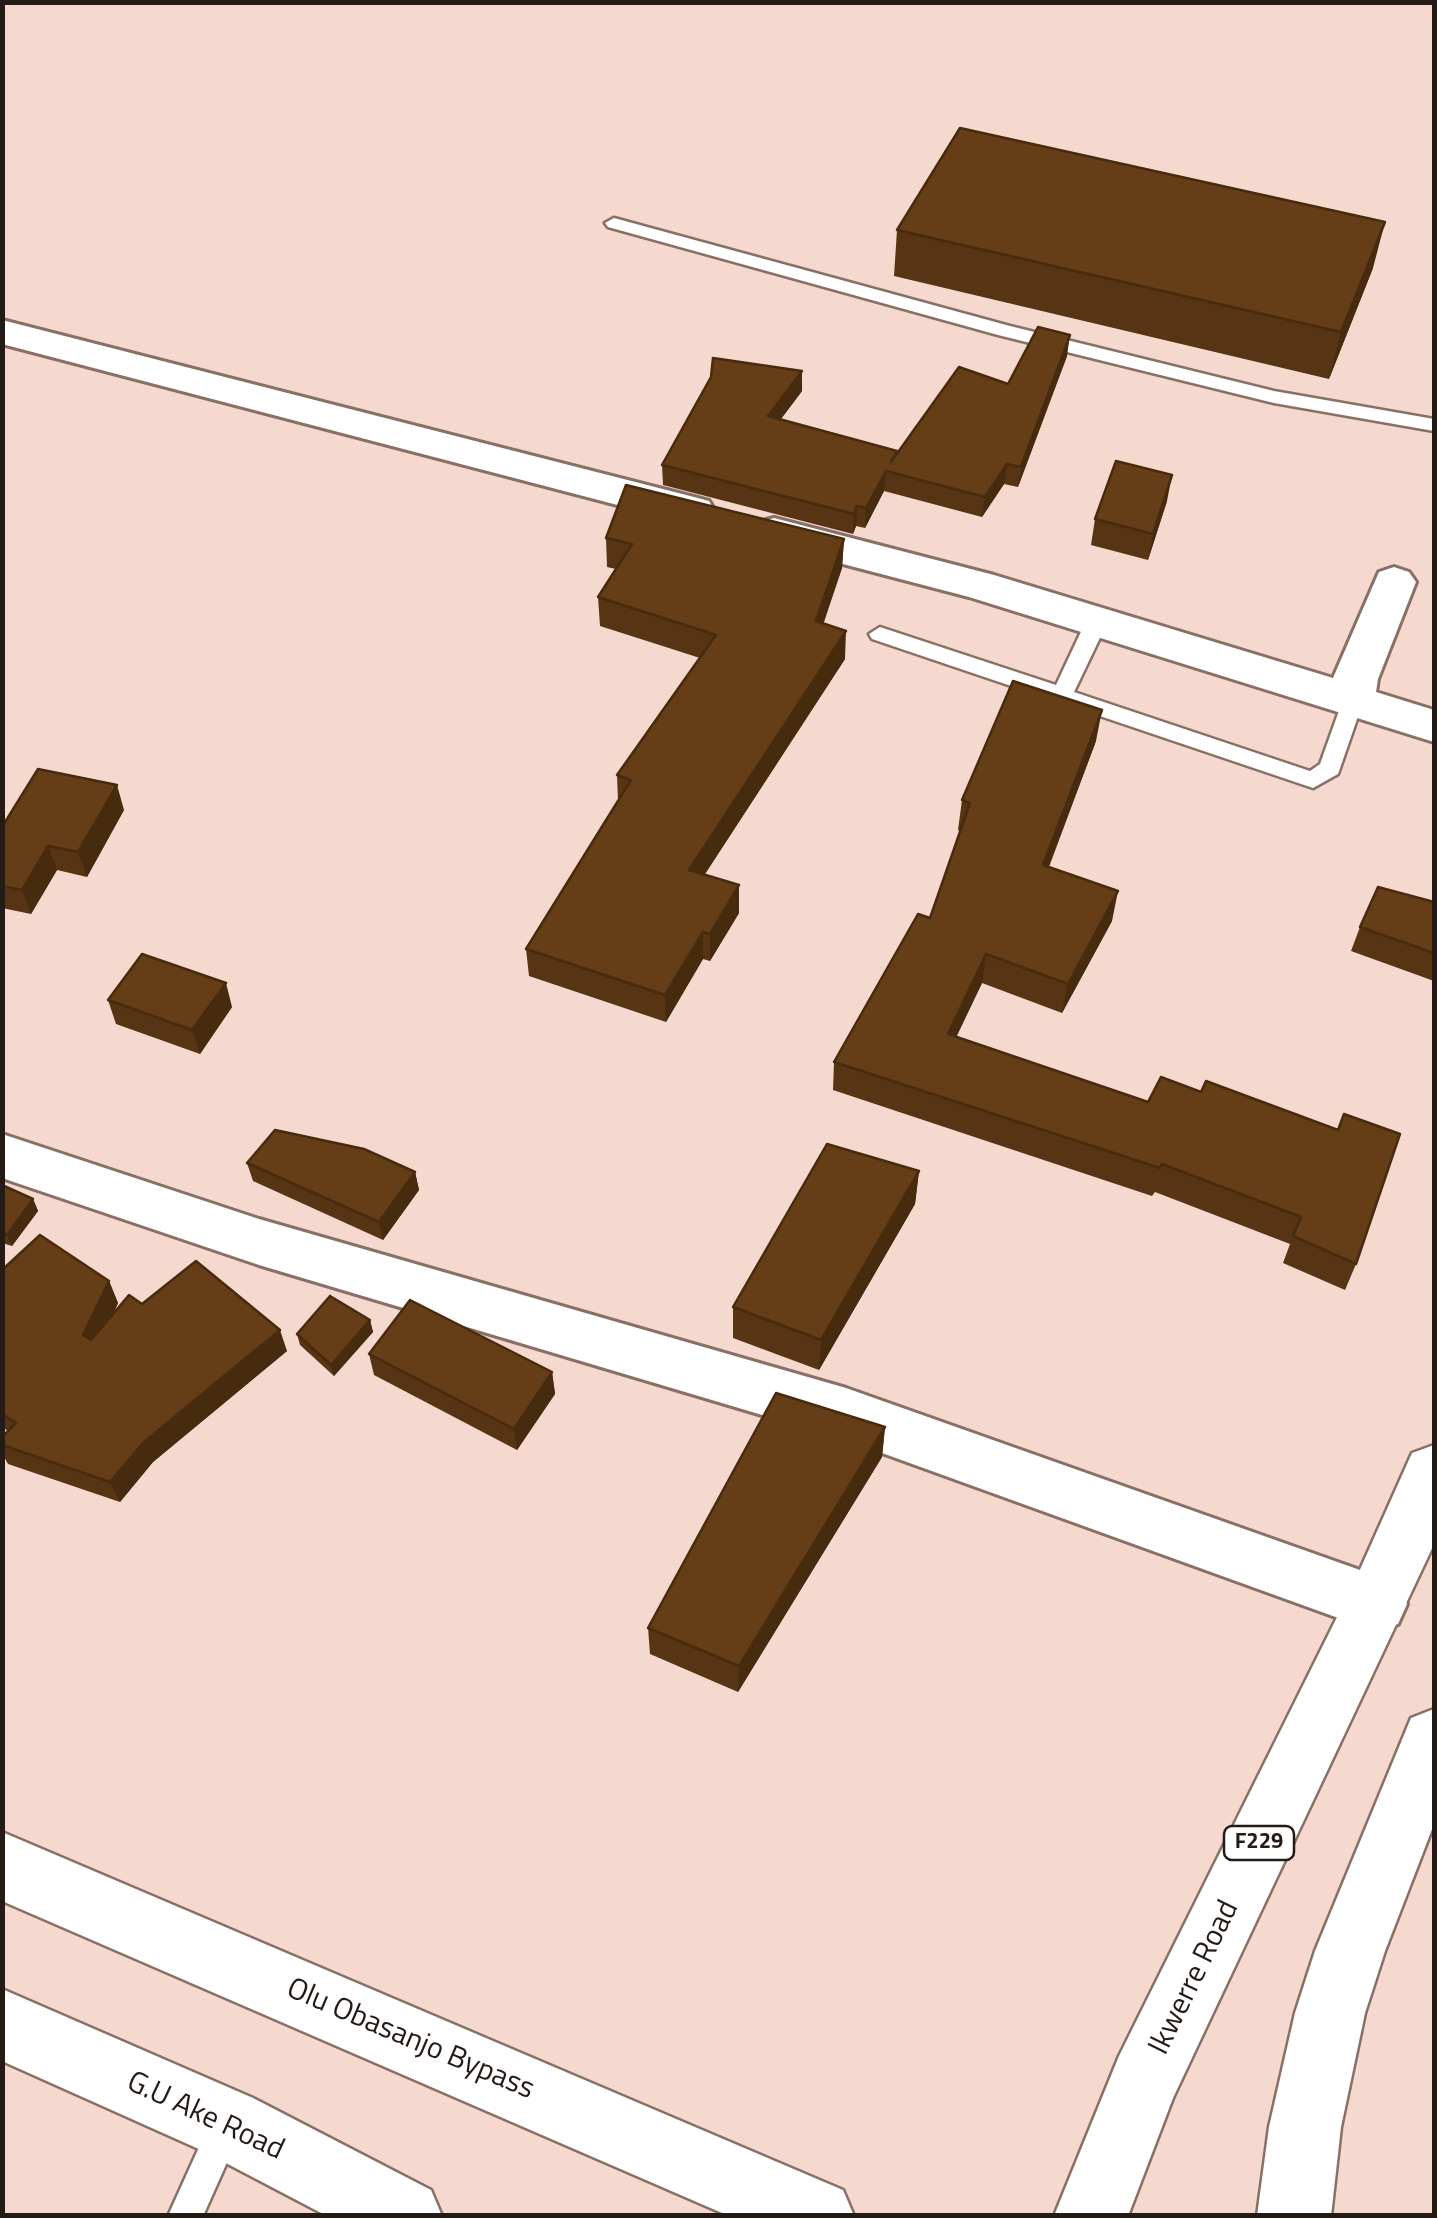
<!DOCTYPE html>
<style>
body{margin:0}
#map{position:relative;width:1437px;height:2218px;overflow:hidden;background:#f5d9ce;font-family:"Titillium Web",sans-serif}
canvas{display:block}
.frame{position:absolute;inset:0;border:5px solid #241a16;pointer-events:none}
</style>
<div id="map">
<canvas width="1437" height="2218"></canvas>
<div class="frame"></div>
</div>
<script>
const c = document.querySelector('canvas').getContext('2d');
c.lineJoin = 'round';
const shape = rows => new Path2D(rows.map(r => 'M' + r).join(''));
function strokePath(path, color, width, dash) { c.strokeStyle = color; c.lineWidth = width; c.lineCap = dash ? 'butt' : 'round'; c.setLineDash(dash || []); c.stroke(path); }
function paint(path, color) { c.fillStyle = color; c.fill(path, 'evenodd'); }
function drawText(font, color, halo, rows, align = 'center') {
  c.font = font + ' "Titillium Web",sans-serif'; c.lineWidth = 10; c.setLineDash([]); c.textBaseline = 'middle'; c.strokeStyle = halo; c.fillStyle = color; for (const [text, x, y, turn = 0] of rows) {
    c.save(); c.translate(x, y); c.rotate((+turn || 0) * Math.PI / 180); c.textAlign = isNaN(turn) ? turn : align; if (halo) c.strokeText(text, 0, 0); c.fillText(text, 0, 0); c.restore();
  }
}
const service = shape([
 [614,218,1010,326,1274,391,1434,419,1434,431,1274,403,998,335,608,227,605,223,614,218],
 [1097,614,1108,621,1074,692,1310,771,1320,764,1345,694,1361,694,1364,699,1338,774,1313,788,872,639,869,634,880,627,1056,685,1086,621,1097,614],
 [227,2107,239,2112,244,2124,203,2216,168,2216,215,2112,227,2107]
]);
const minor = shape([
 [2,320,694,497,709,501,715,511,709,521,694,525,2,344,2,320],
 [774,518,994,575,1333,678,1379,572,1394,567,1409,572,1416,582,1378,679,1376,692,1434,710,1434,742,969,597,759,542,753,532,759,522,774,518],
 [2,1134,259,1219,846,1388,1377,1576,1398,1584,1407,1604,1398,1624,1377,1632,846,1440,259,1265,2,1178,2,1134]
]);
const secondary = shape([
 [2,1832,843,2190,854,2216,729,2216,2,1901,2,1832],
 [2,1989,253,2098,431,2190,442,2216,327,2216,201,2150,2,2061,2,1989]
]);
const primary = shape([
 [1434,1445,1434,1544,1173,2098,1128,2216,1054,2216,1119,2056,1354,1583,1412,1453,1434,1445],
 [1434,1709,1434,1824,1385,1951,1365,2013,1341,2127,1331,2216,1257,2216,1269,2127,1295,2013,1315,1951,1411,1718,1434,1709]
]);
strokePath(service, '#887066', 5);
strokePath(minor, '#887066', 6);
strokePath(secondary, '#887066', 5);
strokePath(primary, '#887066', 5);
paint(service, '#fff');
paint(minor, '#fff');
paint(secondary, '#fff');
paint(primary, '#fff');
paint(shape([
 [897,230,1373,268,1329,379,894,276],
 [1067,356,1018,487,1004,484,982,517,884,491,865,528,856,526,853,534,663,485,662,465,802,391,781,419,896,454,1008,384],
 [1167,501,1148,560,1091,545,1095,519],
 [606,538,844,539,842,568,823,623,845,659,705,874,739,885,739,913,710,961,703,959,666,1022,529,976,526,949,618,801,617,775,700,658,600,626,598,597,616,569,607,567],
 [1096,741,1049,867,1112,921,1062,1013,982,983,956,1037,1148,1102,1161,1077,1356,1264,1345,1290,1283,1263,1290,1244,1155,1192,1152,1196,833,1090,834,1062,930,918,960,831,958,830,962,800],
 [124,810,87,877,57,870,31,914,2,908,2,827],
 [1434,902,1434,981,1351,951,1360,927],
 [108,1000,232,1007,200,1054,116,1024],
 [247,1163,415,1172,419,1190,383,1240,253,1181],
 [919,1171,915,1204,819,1370,733,1338,733,1307],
 [2,1185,33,1199,38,1211,12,1246,2,1243],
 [2,1270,109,1281,118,1303,113,1315,142,1304,287,1351,153,1462,120,1502,8,1464,2,1453,2,1437,8,1431,2,1427],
 [370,1320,373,1332,334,1376,300,1345,297,1334],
 [369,1354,552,1372,555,1394,517,1450,374,1375],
 [885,1427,882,1457,738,1692,650,1654,648,1628]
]), '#573413');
paint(shape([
 [1385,222,1373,268,1329,379,1341,332],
 [1070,335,1067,356,1018,487,1021,467],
 [802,371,802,391,768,436,768,416],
 [1007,464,1004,484,982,517,985,497],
 [886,471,884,491,865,528,866,508],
 [1172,475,1167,501,1148,560,1153,534],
 [857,506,856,526,853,534,854,514],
 [844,539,842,568,815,649,816,621],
 [846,631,845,659,690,897,689,870],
 [1102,710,1096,741,1038,894,1043,865],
 [117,785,124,810,87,877,78,852],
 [48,846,57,870,31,914,22,890],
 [739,885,739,913,710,961,710,934],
 [1118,891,1112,921,1062,1013,1068,984],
 [703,932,703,959,666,1022,665,995],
 [986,954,982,983,944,1063,948,1034],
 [226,983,232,1007,200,1054,192,1030],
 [919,1171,915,1204,819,1370,821,1340],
 [415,1172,419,1190,383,1240,379,1222],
 [33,1199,38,1211,12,1246,7,1235],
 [109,1281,118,1303,93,1356,83,1335],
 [370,1320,373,1332,334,1376,331,1365],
 [280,1330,287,1351,153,1462,120,1502,110,1482,144,1442],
 [552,1372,555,1394,517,1450,514,1429],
 [885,1427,882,1457,738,1692,739,1666]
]), '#472b0f');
const building = shape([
 [960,128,1385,222,1341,332,897,230,960,128],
 [1038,327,1070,335,1021,467,1007,464,985,497,886,471,866,508,857,506,854,514,662,465,711,377,713,358,802,371,768,416,897,451,891,462,959,367,1008,384,1038,327],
 [1116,461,1172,475,1153,534,1095,519,1116,461],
 [626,485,844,539,816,621,846,631,689,870,739,885,710,934,703,932,665,995,526,949,631,780,617,775,716,635,598,597,632,544,606,538,626,485],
 [1013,681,1102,710,1043,865,1118,891,1068,984,986,954,948,1034,1148,1102,1161,1077,1201,1092,1206,1081,1338,1130,1344,1114,1400,1134,1356,1264,1293,1236,1301,1217,1162,1164,1160,1168,834,1062,918,914,930,918,970,803,962,800,1013,681],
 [38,769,117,785,78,852,48,846,22,890,2,886,2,827,38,769],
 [1378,887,1434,902,1434,953,1360,927,1378,887],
 [142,954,226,983,192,1030,108,1000,142,954],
 [275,1130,364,1149,415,1172,379,1222,247,1163,275,1130],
 [827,1144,919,1171,821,1340,733,1307,827,1144],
 [2,1185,33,1199,7,1235,2,1233,2,1185],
 [40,1235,109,1281,83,1335,91,1340,129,1295,142,1304,196,1261,280,1330,144,1442,110,1482,2,1445,2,1437,16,1423,2,1414,2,1270,40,1235],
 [330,1296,370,1320,331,1365,297,1334,330,1296],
 [410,1300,552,1372,514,1429,369,1354,410,1300],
 [776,1393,885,1427,739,1666,648,1628,776,1393]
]);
paint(building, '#653d16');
strokePath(building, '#472b0f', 2.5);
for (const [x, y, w] of [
 [1259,1843,70]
]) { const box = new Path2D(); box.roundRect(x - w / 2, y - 17, w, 34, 8); c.fillStyle = '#fff'; c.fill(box); strokePath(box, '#241a16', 2.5); }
drawText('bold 22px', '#241a16', null, [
 ["F229",1259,1843]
]);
drawText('30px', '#241a16', '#fff', [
 ["Ikwerre Road",1195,1978,-64],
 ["Olu Obasanjo Bypass",410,2040,23],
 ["G.U Ake Road",205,2117,25]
]);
</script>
